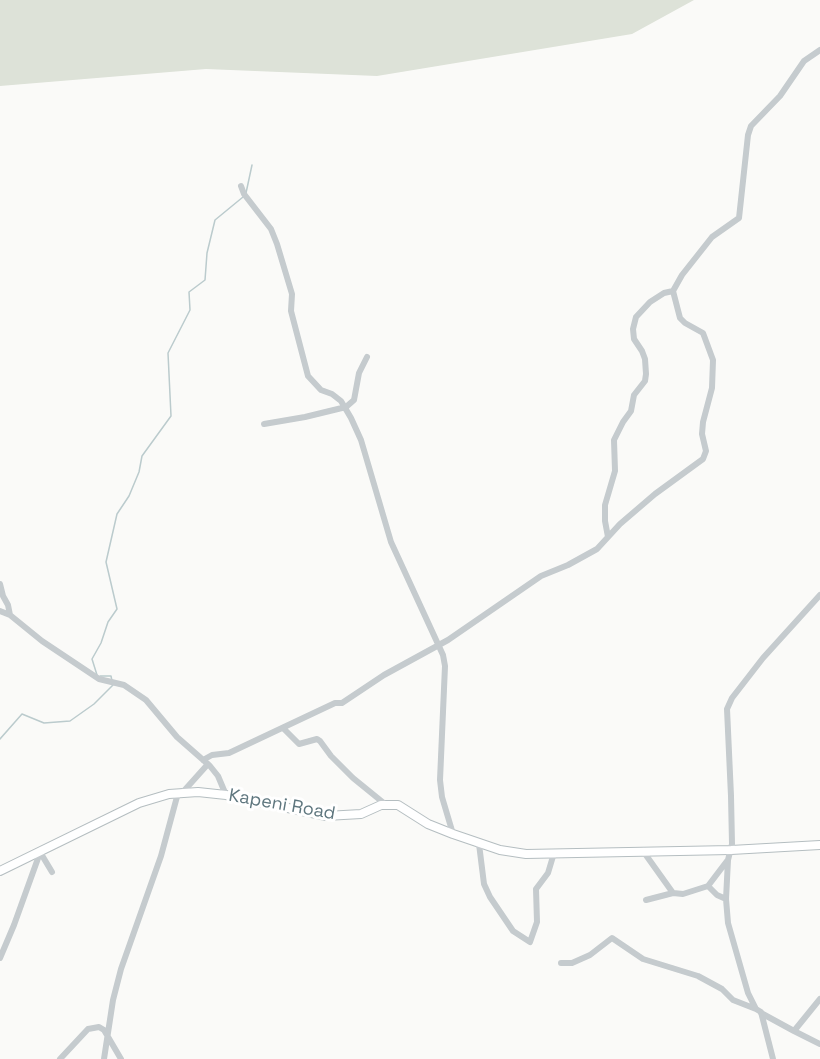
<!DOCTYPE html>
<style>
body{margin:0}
canvas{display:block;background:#fafaf8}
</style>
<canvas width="820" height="1059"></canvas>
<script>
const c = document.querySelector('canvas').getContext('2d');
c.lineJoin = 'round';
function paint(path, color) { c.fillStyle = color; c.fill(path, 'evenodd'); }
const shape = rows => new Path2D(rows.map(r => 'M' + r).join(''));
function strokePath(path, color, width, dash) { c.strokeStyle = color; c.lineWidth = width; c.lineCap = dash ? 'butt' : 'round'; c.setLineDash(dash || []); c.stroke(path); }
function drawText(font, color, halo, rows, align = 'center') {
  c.font = font + ' "Space Grotesk",sans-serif'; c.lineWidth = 6; c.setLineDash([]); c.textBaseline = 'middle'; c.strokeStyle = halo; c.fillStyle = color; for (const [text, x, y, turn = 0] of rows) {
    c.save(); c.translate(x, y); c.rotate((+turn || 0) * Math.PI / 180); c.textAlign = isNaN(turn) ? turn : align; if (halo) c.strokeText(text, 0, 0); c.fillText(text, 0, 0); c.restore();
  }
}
paint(shape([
 [0,0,694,0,632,34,377,76,206,69,0,86]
]), '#dde2d8');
strokePath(shape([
 [246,193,252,165],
 [97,675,92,659,101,643,108,622,117,609,106,562,117,514,129,496,139,472,142,456,171,416,168,353,190,310,189,292,205,280,207,253,215,220,243,197],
 [100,676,111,676,112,681],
 [0,739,22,714,44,723,70,721,94,704,113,685]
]), '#bbcbcd', 1.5);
const secondary = shape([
 [0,871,139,803,169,794,198,792,226,795,326,816,361,814,381,805,398,805,428,824,453,834,500,850,526,854,731,850,820,845]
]);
strokePath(secondary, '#b5bec1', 10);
strokePath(shape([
 [241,186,244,194,271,229,277,244,292,294,291,311,308,376,321,390,332,394,341,401,351,418,361,440,391,542,443,655,445,666,440,780,442,797,453,834],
 [264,424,305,417,346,407,354,400,359,373,367,357],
 [608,537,605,521,605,505,615,471,614,440,623,422,631,411,634,395,645,381,646,374,645,359,642,351,634,339,633,329,636,317,650,302,664,293,673,291],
 [0,584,3,596,8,605,10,615],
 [0,611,10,615,42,641,99,679,124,685,146,700,177,737,210,766,218,776,226,795],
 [283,728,299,744,317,739,320,741,331,756,353,778,385,804],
 [203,760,212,755,229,753,335,703,342,703,384,675,448,640,541,576,568,565,597,549,620,524,655,494,703,459,706,451,702,434,703,422,712,388,713,360,703,333,685,323,680,318,673,291,682,275,712,237,739,218,748,135,751,126,780,96,804,61,820,50],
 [182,793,208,764],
 [479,844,484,884,490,897,513,931,530,942,537,922,536,889,548,873,554,853],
 [643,851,673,893],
 [40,852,52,872],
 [708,886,717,895,726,899],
 [646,900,673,893,683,894,708,886,727,861],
 [0,958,14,925,41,850],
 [561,963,572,963,590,955,612,938,643,959,698,976,722,989,733,1000,756,1009],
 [761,1013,794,1031,820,999],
 [794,1031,820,1044],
 [60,1059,88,1029,99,1027,104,1030,121,1059],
 [104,1059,113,1000,121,969,161,856,178,793],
 [773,1059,761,1012,756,1009,748,993,728,923,726,899,728,860,732,844,731,796,727,709,732,698,763,658,820,595]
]), '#c5cbce', 6);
strokePath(secondary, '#fff', 8);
drawText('18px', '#5e767e', '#fff', [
 ["Kapeni Road",282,805,10]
]);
</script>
